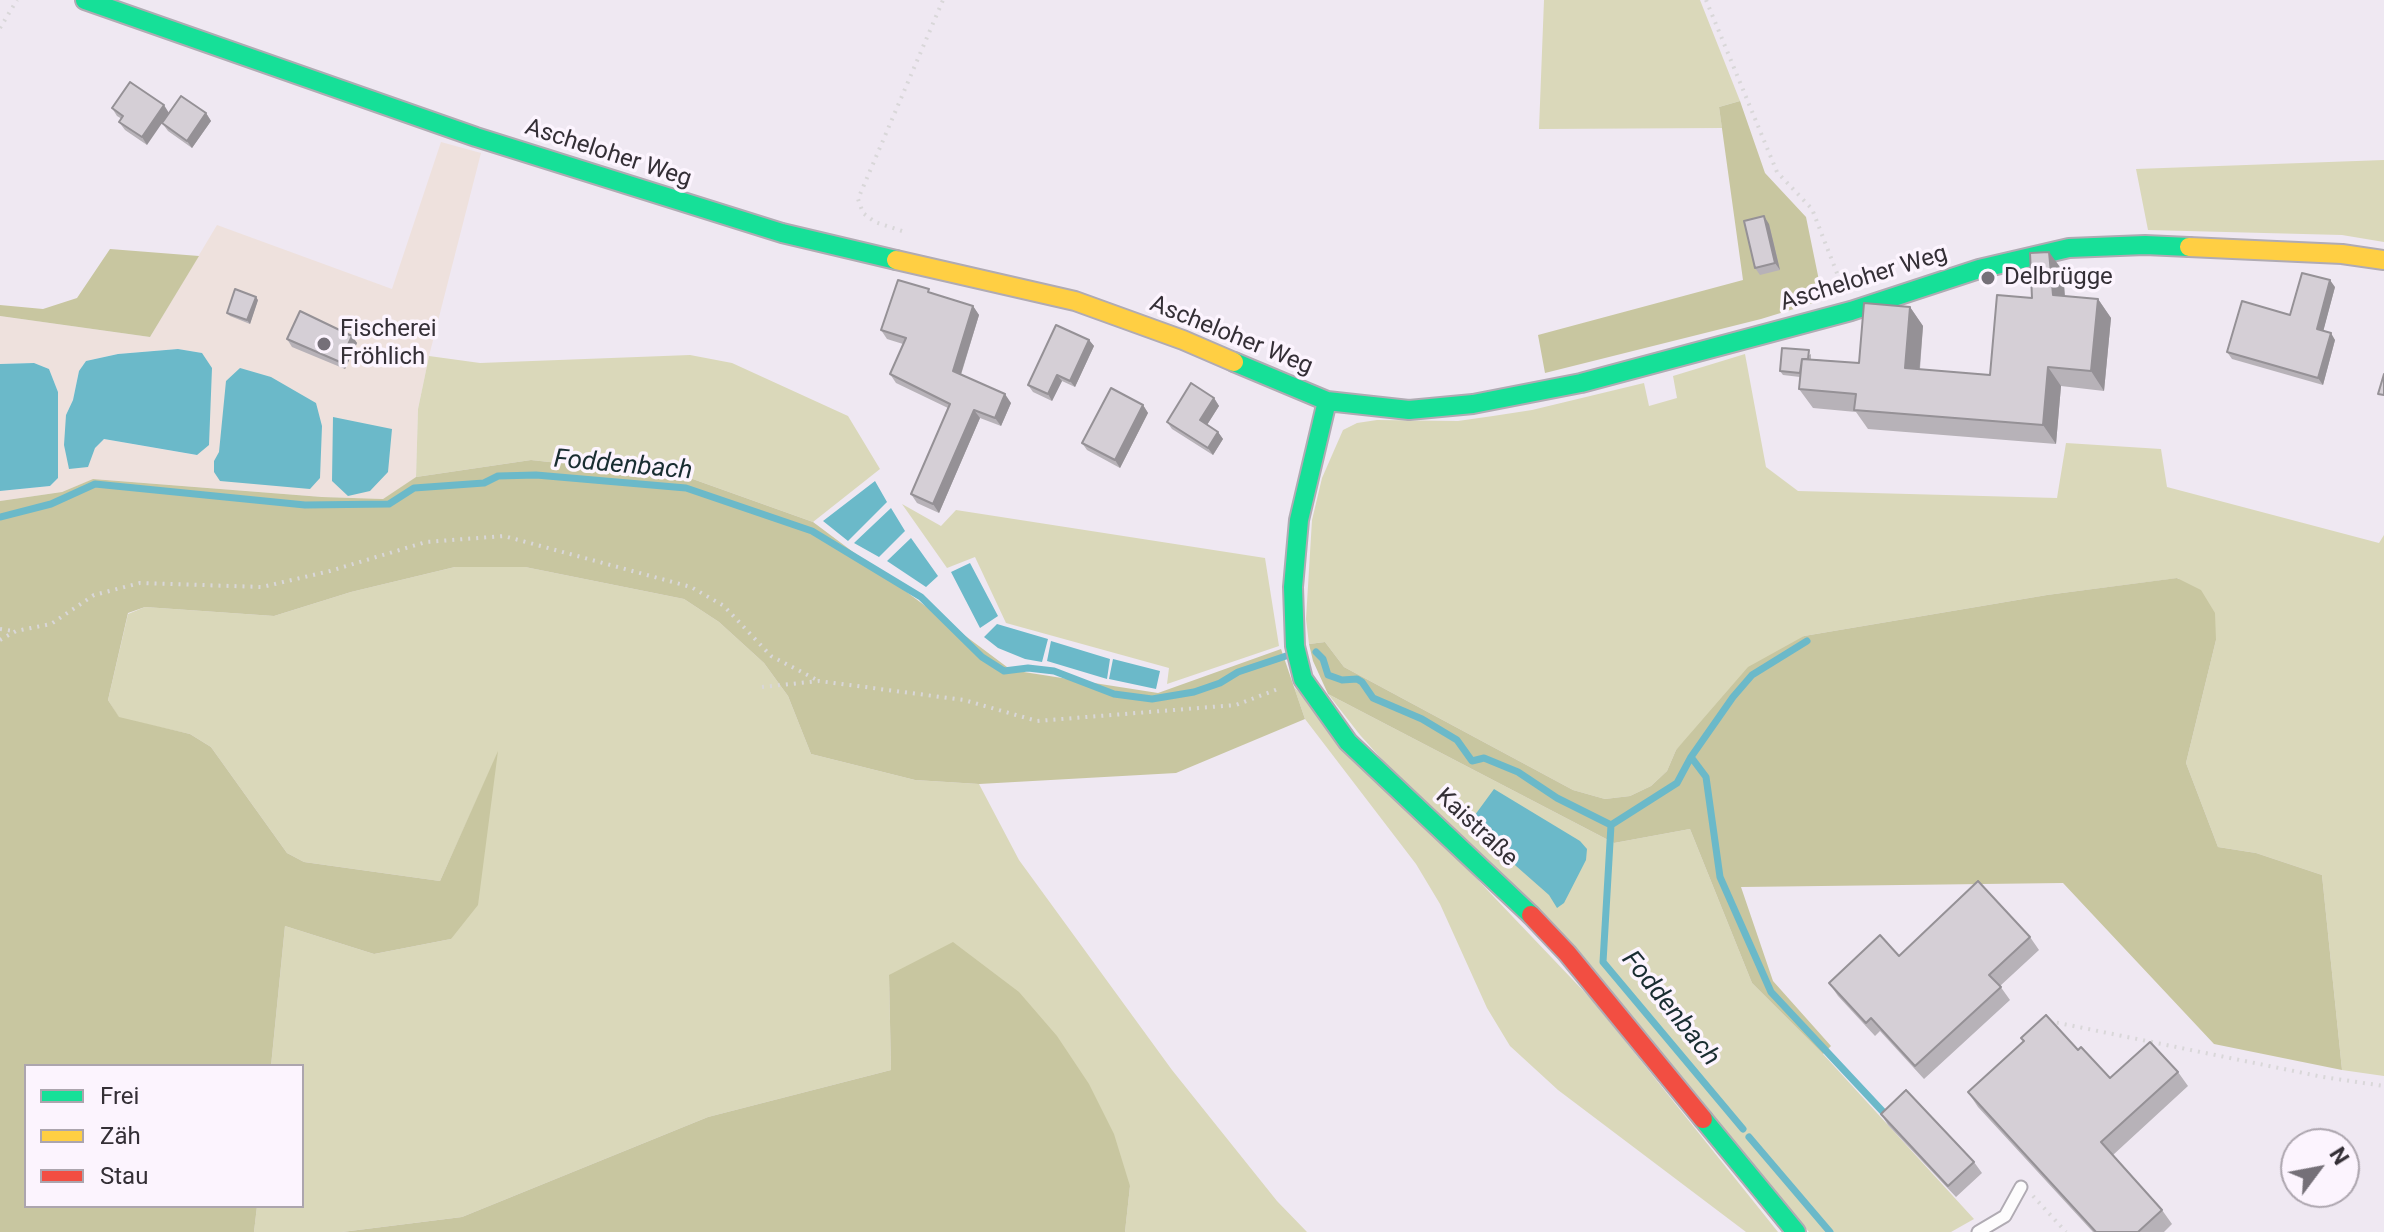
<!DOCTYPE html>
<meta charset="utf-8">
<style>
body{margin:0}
#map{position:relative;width:2384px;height:1232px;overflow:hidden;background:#efe8f2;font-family:Roboto,sans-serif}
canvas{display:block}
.legend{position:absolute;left:24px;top:1064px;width:280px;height:144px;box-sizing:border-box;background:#fcf4fe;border:2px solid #aca5ae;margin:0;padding:10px 14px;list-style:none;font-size:24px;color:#342f36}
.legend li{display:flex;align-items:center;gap:16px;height:40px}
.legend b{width:40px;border:2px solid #aca5ae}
.north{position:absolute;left:2280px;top:1128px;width:80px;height:80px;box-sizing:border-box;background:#fcf4fe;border:2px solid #aca5ae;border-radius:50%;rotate:58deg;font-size:22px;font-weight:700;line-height:32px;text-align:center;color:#342f36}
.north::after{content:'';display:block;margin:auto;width:28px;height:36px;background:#757078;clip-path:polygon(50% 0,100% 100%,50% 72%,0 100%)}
</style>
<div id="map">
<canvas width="2384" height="1232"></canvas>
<ul class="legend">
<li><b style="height:10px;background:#16e098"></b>Frei</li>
<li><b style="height:10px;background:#ffcf43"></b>Zäh</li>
<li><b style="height:10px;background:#f24e42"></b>Stau</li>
</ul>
<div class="north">N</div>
</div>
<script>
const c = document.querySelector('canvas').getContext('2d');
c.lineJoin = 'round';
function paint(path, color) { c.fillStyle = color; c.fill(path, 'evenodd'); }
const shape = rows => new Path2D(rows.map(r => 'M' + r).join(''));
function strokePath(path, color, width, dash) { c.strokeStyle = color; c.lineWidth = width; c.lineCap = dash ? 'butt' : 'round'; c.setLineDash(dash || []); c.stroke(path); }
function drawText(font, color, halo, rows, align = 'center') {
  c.font = font + ' Roboto,sans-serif'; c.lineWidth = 7; c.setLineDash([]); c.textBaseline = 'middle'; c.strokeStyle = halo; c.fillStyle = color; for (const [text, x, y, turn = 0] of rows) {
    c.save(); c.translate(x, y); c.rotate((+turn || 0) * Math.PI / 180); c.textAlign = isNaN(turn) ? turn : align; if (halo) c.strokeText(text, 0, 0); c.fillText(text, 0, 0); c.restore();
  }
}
paint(shape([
 [441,142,481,153,429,356,418,409,416,477,383,499,322,497,94,479,62,492,0,501,0,491,50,486,58,478,58,392,49,369,33,363,0,364,0,316,150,337,217,225,392,289],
 [178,349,202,353,196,455,104,439,95,448,66,415,73,400,79,371,86,361,118,354]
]), '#eee1dd');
paint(shape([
 [1544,0,1700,0,1740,101,1719,107,1722,128,1539,129],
 [2384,160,2384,242,2342,235,2148,230,2136,169],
 [1745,354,1766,467,1798,491,2057,498,2066,443,2161,449,2167,487,2379,543,2384,535,2384,1076,2342,1070,2322,875,2256,853,2218,847,2186,763,2216,640,2178,578,2047,595,1804,636,1676,750,1667,771,1651,786,1630,796,1605,799,1573,790,1344,667,1325,642,1309,644,1306,619,1312,520,1322,478,1343,430,1357,423,1377,420,1458,421,1493,416,1532,410,1644,383,1649,406,1677,398,1673,376],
 [690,355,732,363,848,416,880,469,813,522,687,477,531,460,416,477,418,409,429,356,480,363],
 [902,504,941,526,956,510,1265,558,1279,646,1167,684,1169,668,1006,623,975,557,947,568],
 [455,567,525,567,684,599,719,622,764,663,788,696,811,754,915,780,979,784,1019,860,1172,1070,1277,1201,1307,1232,1125,1232,1130,1186,889,975,891,1070,708,1117,462,1217,342,1232,254,1232,257,1206,302,1206,302,1066,271,1066,285,926,374,954,451,939,497,755,440,881,304,862,287,853,211,747,190,734,119,718,108,700,128,614,145,607,274,616,351,592],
 [1294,687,1593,1001,1778,1232,1746,1232,1558,1090,1510,1046,1487,1008,1440,904,1416,864,1305,719],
 [1328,694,1614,843,1690,829,1752,983,1823,1054,1974,1219,1951,1232,1809,1232,1360,735]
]), '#dad8ba');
paint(shape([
 [1740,101,1765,173,1806,217,1823,300,1761,319,1545,373,1538,335,1743,280,1719,107],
 [110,249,199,256,150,337,0,316,0,305,43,309,77,298],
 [531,460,687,477,813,522,1011,670,1158,693,1281,649,1305,719,1176,773,979,784,915,780,811,754,788,696,764,663,719,622,684,599,525,567,455,567,351,592,274,616,145,607,128,613,108,700,119,717,190,734,211,747,287,853,304,862,440,881,498,751,478,905,451,939,374,954,285,926,271,1066,26,1066,26,1206,257,1206,254,1232,0,1232,0,501,62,492,93,479,322,497,383,499,416,477],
 [2177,578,2201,590,2215,613,2216,640,2186,763,2218,847,2256,853,2322,875,2342,1070,2214,1044,2063,883,1741,887,1773,981,1831,1046,1823,1054,1752,983,1690,829,1614,843,1328,694,1313,661,1309,644,1325,642,1344,667,1573,790,1605,799,1630,796,1651,786,1667,771,1676,750,1748,667,1804,636,2047,595],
 [953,942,1019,992,1057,1036,1089,1084,1114,1134,1130,1186,1125,1232,342,1232,462,1217,708,1117,891,1070,889,975]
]), '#c8c6a0');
paint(shape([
 [178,349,202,353,212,368,209,445,197,455,104,439,95,448,88,467,69,469,64,445,66,415,73,400,79,371,86,361,118,354],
 [34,363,49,369,58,392,58,478,50,486,0,491,0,364],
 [240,368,271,377,316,403,322,426,320,478,310,489,220,481,214,472,214,461,219,452,226,381],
 [333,417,392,429,388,472,370,491,348,496,332,481],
 [875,481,887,502,848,541,823,521],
 [891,508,905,531,879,557,854,543],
 [911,538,938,576,926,587,887,561],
 [970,563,998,616,980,628,951,572],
 [997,624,1048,639,1042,662,1025,659,998,648,984,637],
 [1051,641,1110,659,1107,679,1047,661],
 [1113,659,1160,671,1156,689,1109,679],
 [1494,789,1580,841,1587,849,1586,860,1564,903,1557,908,1549,895,1474,829,1472,819]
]), '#6bb9c9');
strokePath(shape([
 [0,517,51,504,95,484,305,505,389,504,414,488,484,483,498,476,536,475,686,488,812,531,921,597,982,657,1004,671,1028,668,1054,671,1114,694,1152,699,1194,692,1220,683,1238,672,1286,656],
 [1316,652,1323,659,1328,675,1342,680,1357,679,1362,682,1373,698,1422,719,1457,740,1472,761,1484,758,1518,772,1557,798,1611,825,1603,962,1743,1129],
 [1691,757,1706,777,1720,877,1771,992,1886,1115],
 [1611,825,1677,783,1691,757,1733,697,1752,675,1807,641],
 [1749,1137,1830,1232]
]), '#6bb9c9', 7);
const lane = shape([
 [1978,1232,2005,1216,2021,1187]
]);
const fast = shape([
 [85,0,476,137,782,233,896,260],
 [1234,362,1327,401,1409,410,1473,404,1581,383,1851,311,1979,269,2069,248,2145,245,2189,247],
 [1327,401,1299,520,1293,587,1295,646,1303,679,1348,742,1531,915],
 [1703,1119,1796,1232]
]);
const slow = shape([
 [2189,247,2342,254,2384,260],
 [896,260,1075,301,1183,340,1234,362]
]);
const jam = shape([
 [1531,915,1567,953,1703,1119]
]);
strokePath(lane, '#b0abb3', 15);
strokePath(fast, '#b0abb3', 22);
strokePath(slow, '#b0abb3', 22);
strokePath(jam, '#b0abb3', 22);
strokePath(shape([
 [1706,0,1777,172,1812,209,1842,286],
 [0,28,17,0],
 [902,231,875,222,863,213,858,199,943,0],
 [0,629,14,631],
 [0,640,16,631,51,624,94,595,140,583,262,587,330,571,426,542,504,536,691,587,724,606,771,656,819,681],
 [762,687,819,681,964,700,1037,721,1236,705,1278,689],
 [2049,1021,2323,1077,2384,1086],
 [2033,1196,2066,1232]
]), '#d9d7d9', 4, [2, 6]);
strokePath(lane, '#fdfcfd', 11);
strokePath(fast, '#16e098', 18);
strokePath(slow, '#ffcf43', 18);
strokePath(jam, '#f24e42', 18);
paint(shape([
 [130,82,147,145,125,130,119,122,122,119,117,116,112,108],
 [206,113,211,121,192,148,168,131,162,123],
 [1769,224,1780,270,1760,275,1755,268],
 [2063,271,2065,296,2098,299,2111,318,2104,391,2061,386,2056,444,1868,429,1856,412,1813,408,1799,389,1800,377,1783,375,1780,371,1811,354,1811,359,1859,363,1910,307,1923,326,1920,369,1990,375,2032,298],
 [2335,287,2323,331,2335,340,2323,385,2232,359,2227,352],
 [932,294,973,306,979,315,961,375,1011,403,1001,426,980,418,939,513,917,503,911,494,948,408,896,383,890,374,903,344,887,339,881,330],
 [258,300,250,324,230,316,227,313],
 [352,336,357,343,345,369,292,347,287,339],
 [1089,340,1094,346,1075,387,1062,381,1052,401,1033,392,1028,385],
 [1214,398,1219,406,1207,425,1218,432,1223,439,1213,455,1172,429,1167,422],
 [1143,405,1148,413,1120,468,1087,450,1082,443],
 [2030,937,2039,950,2000,986,2010,1000,1924,1079,1880,1031,1875,1036,1838,996,1829,983,1899,956],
 [2078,1050,2110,1078,2178,1072,2188,1086,2113,1155,2162,1210,2172,1224,2164,1232,2093,1232,1978,1107,1968,1092],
 [1881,1114,1974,1162,1982,1173,1956,1197,1888,1125]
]), '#b7b2b8');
paint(shape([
 [164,105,169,113,147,145,142,137],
 [206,113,211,121,192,148,187,141],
 [1764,216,1769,224,1780,270,1775,263],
 [2049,252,2063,271,2066,314,2053,295],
 [2330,280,2335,287,2322,336,2317,329],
 [256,297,258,300,250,324,247,320],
 [2098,299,2111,318,2104,391,2091,371],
 [973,306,979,315,959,380,953,371],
 [1910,307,1923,326,1918,387,1905,368],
 [2331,333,2335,340,2323,385,2318,378],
 [352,336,357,343,345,369,340,362],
 [1089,340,1094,346,1075,387,1070,381],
 [2048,367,2061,386,2056,444,2043,425],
 [1057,375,1062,381,1052,401,1048,394],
 [1005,394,1011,403,1001,426,995,418],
 [1214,398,1219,406,1205,428,1200,420],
 [1143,405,1148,413,1120,468,1115,460],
 [974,410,980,418,939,513,933,504],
 [1218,432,1223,439,1213,455,1208,448]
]), '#959196');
const building = shape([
 [130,82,164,105,142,137,119,122,123,116,112,108,130,82],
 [181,96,206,113,187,141,162,123,181,96],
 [1764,216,1775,263,1755,268,1744,221,1764,216],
 [2049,252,2053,295,2098,299,2091,371,2048,367,2043,425,1854,410,1856,394,1799,389,1802,359,1859,363,1864,303,1910,307,1905,368,1990,375,1997,295,2032,298,2030,253,2049,252],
 [2302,273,2330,280,2317,329,2331,333,2318,378,2227,352,2242,301,2290,315,2302,273],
 [898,280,929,289,928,292,973,306,953,371,1005,394,995,418,974,410,933,504,911,494,950,404,890,374,906,338,881,330,898,280],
 [235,289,256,297,247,320,227,313,235,289],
 [300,311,352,336,340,362,287,339,300,311],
 [1056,325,1089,340,1070,381,1057,375,1048,394,1028,385,1056,325],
 [1782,348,1809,350,1808,359,1802,359,1800,373,1780,371,1782,348],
 [2384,374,2384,395,2378,394,2384,374],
 [1191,383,1214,398,1200,420,1218,432,1208,448,1167,422,1191,383],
 [1111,388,1143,405,1115,460,1082,443,1111,388],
 [1978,881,2030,937,1989,975,2001,987,1915,1066,1871,1018,1866,1023,1829,983,1880,935,1899,956,1978,881],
 [2046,1015,2078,1050,2081,1047,2110,1078,2150,1042,2178,1072,2101,1142,2162,1210,2138,1232,2096,1232,1968,1092,2024,1041,2021,1038,2046,1015],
 [1906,1090,1974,1162,1948,1186,1881,1114,1906,1090]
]);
paint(building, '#d5cfd6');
strokePath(building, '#959196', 2);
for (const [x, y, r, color] of [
 [1988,278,8,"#757078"],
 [324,344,8,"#757078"]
]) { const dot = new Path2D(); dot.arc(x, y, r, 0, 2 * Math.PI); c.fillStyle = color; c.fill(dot); strokePath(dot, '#fcf4fe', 3); }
drawText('24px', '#342f36', '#fcf4fe', [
 ["Ascheloher Weg",608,154,18],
 ["Ascheloher Weg",1864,279,-17],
 ["Ascheloher Weg",1231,336,22],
 ["Kaistraße",1476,828,43]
]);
drawText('24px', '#342f36', '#fcf4fe', [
 ["Delbrügge",2004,278],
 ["Fischerei",340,330],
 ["Fröhlich",340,358]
], 'left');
drawText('italic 26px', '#192d31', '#fcf4fe', [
 ["Foddenbach",623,466,5],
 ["Foddenbach",1670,1009,51]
]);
</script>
